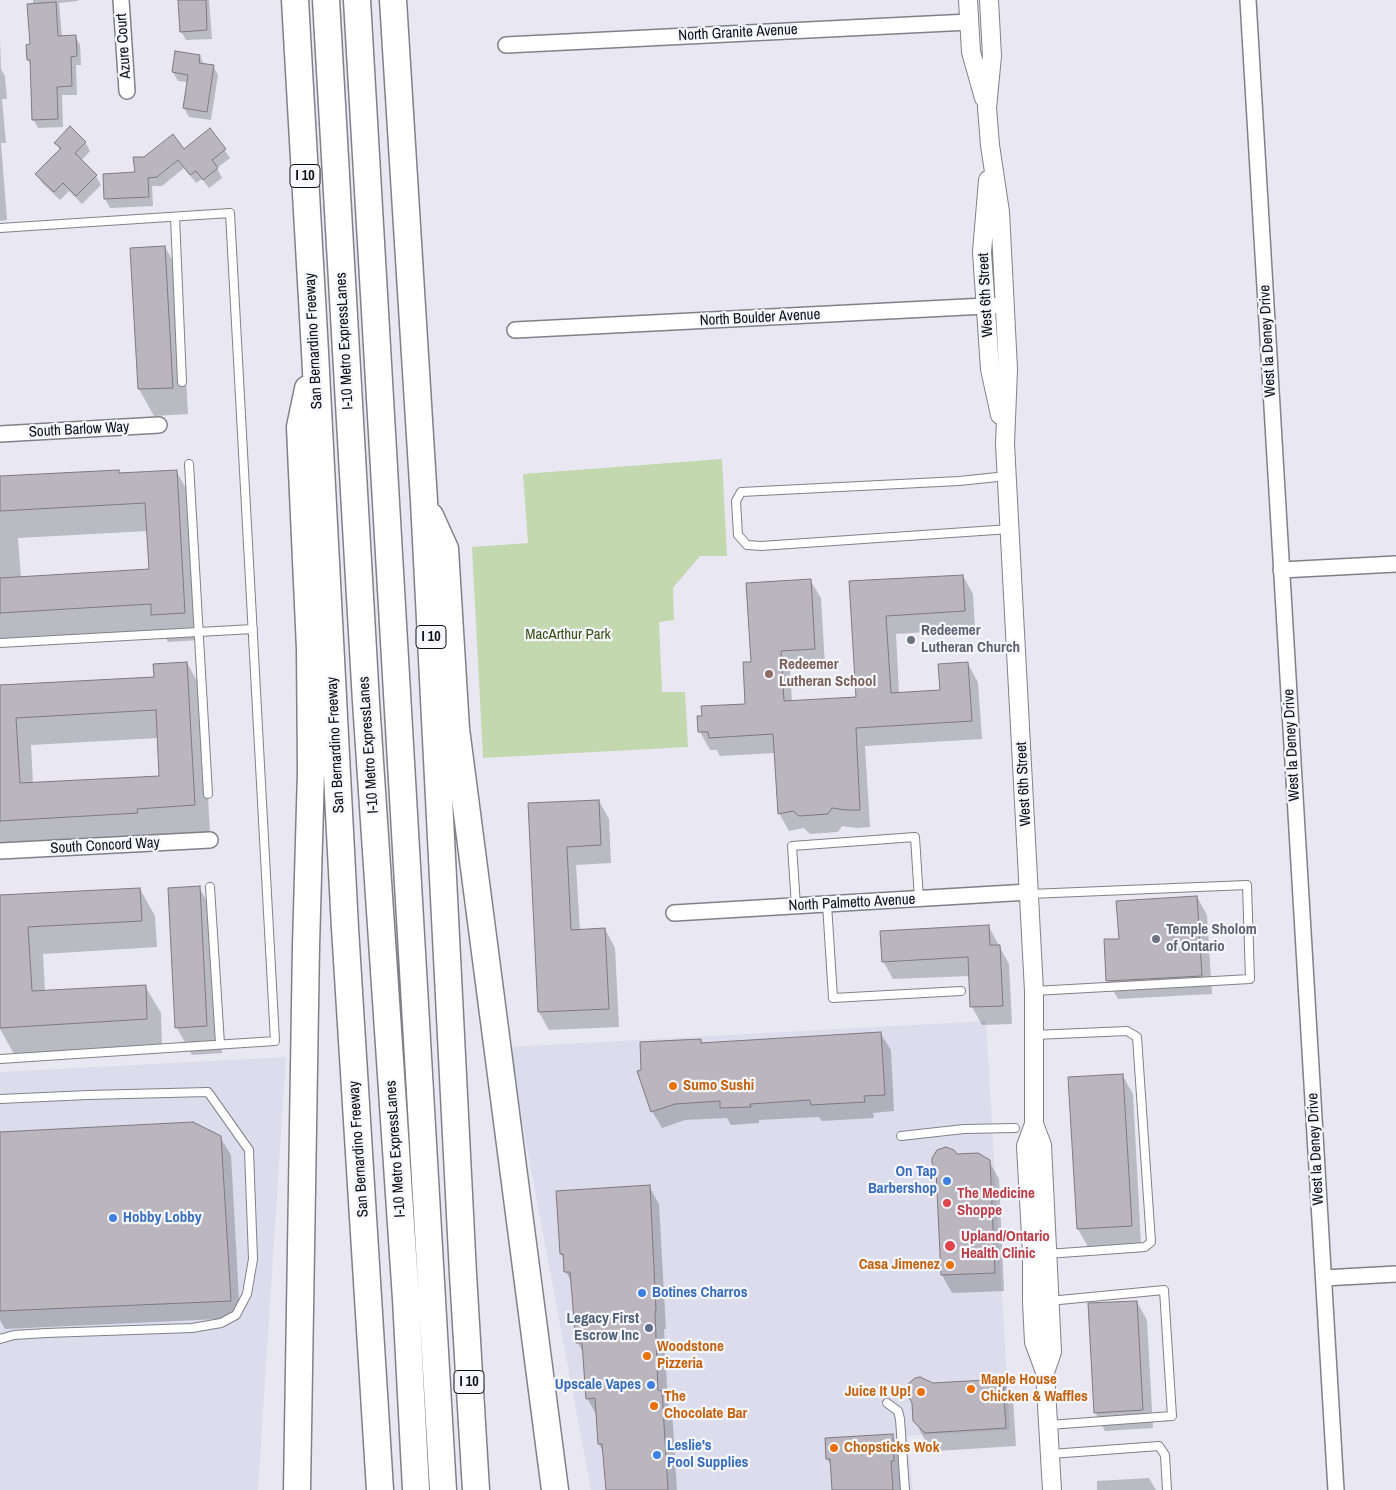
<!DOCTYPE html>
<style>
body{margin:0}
canvas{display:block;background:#e9e8f2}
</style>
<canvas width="1396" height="1490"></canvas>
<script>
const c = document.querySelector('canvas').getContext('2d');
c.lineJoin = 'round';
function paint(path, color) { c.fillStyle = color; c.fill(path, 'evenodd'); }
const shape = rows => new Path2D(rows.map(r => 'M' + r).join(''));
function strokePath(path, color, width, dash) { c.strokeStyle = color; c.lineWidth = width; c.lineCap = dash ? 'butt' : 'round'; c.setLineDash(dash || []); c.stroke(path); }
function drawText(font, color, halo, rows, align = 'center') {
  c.font = font + ' "Archivo Narrow",sans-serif'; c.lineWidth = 4.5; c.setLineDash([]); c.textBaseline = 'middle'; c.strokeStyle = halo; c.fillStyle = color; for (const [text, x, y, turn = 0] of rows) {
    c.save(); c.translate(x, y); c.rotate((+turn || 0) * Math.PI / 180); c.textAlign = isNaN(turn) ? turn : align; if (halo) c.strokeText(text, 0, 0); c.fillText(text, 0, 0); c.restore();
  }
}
paint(shape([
 [986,1021,1010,1430,907,1436,913,1490,591,1490,508,1047],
 [286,1057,258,1490,0,1490,0,1072]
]), '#dcdced');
paint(shape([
 [722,459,727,556,700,556,673,588,674,620,659,622,662,692,685,692,688,747,483,758,472,547,528,543,523,474]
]), '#c4d8b0');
paint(shape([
 [33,0,78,0,78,1,59,3,62,37,75,36,80,45,81,65,76,65,77,95,62,95,63,127,38,128,33,119,32,66,28,60,32,46],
 [180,0,209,0,212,39,186,40,181,31],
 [0,38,1,69,5,76,7,99,2,99,6,143,1,143,7,220,0,221],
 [200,56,204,65,213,66,218,75,211,120,189,117,184,108,188,82,178,81,173,72],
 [210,130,230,158,217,168,222,178,209,188,202,179,196,183,184,168,162,186,152,186,153,206,110,208,105,199,104,175,136,173,144,158,184,151],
 [85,142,90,151,81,161,96,176,101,185,82,204,69,191,60,200,42,183,37,174,60,150,56,143],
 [165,247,180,274,188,414,154,416,139,389,131,249],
 [118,471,120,475,176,471,192,498,200,640,168,642,162,631,0,640,0,477],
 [148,531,150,570,21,578,18,538],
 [963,576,973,594,975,629,896,634,899,693,941,691,968,664,978,682,982,739,865,746,870,827,857,828,842,826,838,832,810,834,804,828,789,831,779,813,775,753,720,756,717,750,710,750,700,732,699,717,746,705,752,663,810,580,821,598,825,666,790,668,792,702,857,698,850,582],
 [187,663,202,690,210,832,152,835,152,840,0,844,0,687,155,678],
 [158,738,161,777,33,784,31,745],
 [599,801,609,819,611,863,576,865,580,931,605,929,615,948,619,1027,549,1030,539,1012,529,804],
 [199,887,214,914,222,1053,192,1055,177,1028],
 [140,889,155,916,157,947,43,954,45,992,145,986,161,1013,162,1046,14,1054,0,1029,0,897],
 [1197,897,1207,915,1212,994,1118,999,1108,981,1105,940,1120,940],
 [989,927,1009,964,1012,1024,982,1025,972,1007,970,976,893,979,883,961],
 [881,1034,891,1050,894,1111,873,1113,874,1118,822,1121,819,1117,759,1120,759,1123,731,1125,727,1118,685,1120,662,1128,652,1111,701,1040,703,1044],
 [1123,1076,1133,1094,1141,1244,1088,1247,1078,1229,1070,1078],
 [0,1134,220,1137,231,1155,240,1318,5,1329,0,1320],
 [989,1161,999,1179,1004,1291,952,1293,942,1275],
 [649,1186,659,1204,666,1329,664,1329,668,1404,672,1410,677,1490,607,1490,604,1453,599,1444,597,1416,587,1398,584,1354,578,1343,572,1283,566,1272,565,1260,561,1254,557,1192],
 [1137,1302,1147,1320,1153,1428,1105,1431,1095,1412],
 [916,1379,924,1379,933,1384,1003,1380,1013,1398,1016,1446,937,1451,925,1440,915,1421],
 [892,1436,903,1454,902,1490,833,1490,832,1467,827,1459,826,1439],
 [1149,1478,1156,1490,1097,1490,1097,1481]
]), '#0003');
const building = shape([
 [178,0,206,0,207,30,180,32,178,0],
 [56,2,58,36,76,35,77,56,71,57,72,86,57,87,58,119,32,120,30,60,27,60,26,45,30,44,27,4,56,2],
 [175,51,200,55,199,63,214,65,207,112,183,108,188,75,172,72,175,51],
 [70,126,86,142,75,153,97,175,76,196,63,183,54,192,35,174,61,148,54,143,70,126],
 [210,128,226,149,212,160,218,168,203,180,196,171,190,175,178,160,157,177,148,178,149,197,104,199,103,174,135,172,133,157,144,157,173,134,184,149,210,128],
 [165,246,173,388,138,389,130,248,165,246],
 [119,470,119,473,177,470,185,613,151,615,151,604,0,613,0,578,149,569,145,503,0,511,0,476,119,470],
 [963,575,965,611,886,616,891,693,940,690,938,664,968,662,972,721,856,728,860,810,846,810,832,808,828,814,799,816,793,811,778,814,773,734,709,738,708,732,698,732,697,716,702,716,701,706,745,704,743,662,751,662,746,583,811,579,815,649,781,651,784,701,856,697,849,581,963,575],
 [187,662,195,805,137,809,138,813,0,821,0,685,154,677,153,664,187,662],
 [156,710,159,776,20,783,16,718,156,710],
 [599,800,601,845,567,847,571,930,605,928,609,1009,538,1012,528,803,599,800],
 [200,886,207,1026,175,1028,168,888,200,886],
 [140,888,142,921,28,927,32,991,146,985,147,1019,0,1028,0,895,140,888],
 [1197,896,1202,976,1106,981,1104,939,1119,939,1116,901,1197,896],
 [989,925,990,945,1000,945,1003,1006,970,1007,968,957,882,962,880,931,989,925],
 [881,1032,885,1095,864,1096,865,1102,811,1105,810,1100,750,1104,751,1107,720,1108,720,1101,675,1104,651,1112,637,1071,641,1070,640,1042,701,1039,701,1043,881,1032],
 [1123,1074,1132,1226,1077,1229,1068,1077,1123,1074],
 [193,1122,221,1136,231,1301,0,1311,0,1132,193,1122],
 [946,1147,954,1150,957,1154,978,1153,990,1160,995,1273,941,1275,936,1170,932,1163,932,1158,937,1150,946,1147],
 [650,1185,656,1311,655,1311,658,1390,662,1391,668,1490,606,1490,602,1444,598,1444,595,1398,586,1399,582,1343,576,1343,570,1272,564,1272,563,1254,560,1254,556,1191,650,1185],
 [1137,1301,1143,1410,1094,1413,1088,1303,1137,1301],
 [920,1377,933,1383,1003,1379,1006,1428,925,1433,913,1421,912,1403,906,1393,908,1384,915,1378,920,1377],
 [893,1434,894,1461,891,1461,893,1490,832,1490,830,1459,826,1459,825,1438,893,1434]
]);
paint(building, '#bbb6be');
strokePath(building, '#7f7a81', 1);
const service = shape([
 [175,217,182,382],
 [0,228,230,213,275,1041,0,1059],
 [189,464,208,794],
 [1007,476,959,481,741,492,736,501,738,535,747,545,761,546,1010,529],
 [0,643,253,629],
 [210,887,220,1044],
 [1030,894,1247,885,1250,979,1034,991],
 [827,904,833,998,961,991],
 [796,906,792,846,915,837,919,899],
 [1034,1035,1127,1031,1137,1037,1151,1242,1145,1247,1132,1248,1047,1254],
 [0,1099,88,1095,208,1092,249,1150,253,1259,247,1294,236,1315,221,1323,192,1328,46,1333,14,1335,0,1339],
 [901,1136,964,1129,1015,1128],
 [887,1403,898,1411,900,1419,905,1490],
 [1049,1425,1172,1416,1164,1290,1049,1301],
 [1051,1454,1159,1446,1165,1455,1167,1490]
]);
const minor = shape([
 [121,0,127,91],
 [1248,0,1336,1490],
 [506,45,969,22],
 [515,330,1005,305],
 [0,434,159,425],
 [1281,570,1396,564],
 [0,851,210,840],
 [674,913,1029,892],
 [1324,1278,1396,1274]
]);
const tertiary = shape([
 [968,0,971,52,984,98],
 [989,0,992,56,987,108,990,145,1000,212,1008,369,1005,444,1034,991,1034,1124,1042,1145,1052,1352,1045,1372],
 [988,180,982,252,990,369,1000,415],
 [1034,1124,1026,1146,1032,1254,1032,1302,1034,1342,1045,1372,1052,1490]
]);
const motorway = shape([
 [295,0,315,352,345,928,380,1490],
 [326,0,366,702,406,1299,416,1490],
 [357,0,443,1490],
 [393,0,424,501,463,1274,476,1490],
 [430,516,445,549,456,729,555,1490],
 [297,1490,306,946,311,771,310,649,300,427,308,389]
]);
strokePath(service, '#818089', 10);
strokePath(minor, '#818089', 18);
strokePath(tertiary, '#818089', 20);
strokePath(motorway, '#818089', 29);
strokePath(service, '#fff', 8);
strokePath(minor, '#fff', 15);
strokePath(tertiary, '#fff', 18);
strokePath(motorway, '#fff', 26);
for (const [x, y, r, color] of [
 [911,640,5,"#6b7280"],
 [769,674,5,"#8d6e63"],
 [1156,939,5,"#6b7280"],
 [673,1086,5,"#e8710a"],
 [947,1181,5,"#3f7fe0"],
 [947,1203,5,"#e0444e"],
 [113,1218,5,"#3f7fe0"],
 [950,1246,6,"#e0444e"],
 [950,1265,5,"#e8710a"],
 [642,1293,5,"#3f7fe0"],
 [649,1328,5,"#5c6f8a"],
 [647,1356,5,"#e8710a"],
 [651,1385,5,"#3f7fe0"],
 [971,1389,5,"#e8710a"],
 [921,1392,5,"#e8710a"],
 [654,1406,5,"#e8710a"],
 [834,1448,5,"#e8710a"],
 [657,1455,5,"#3f7fe0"]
]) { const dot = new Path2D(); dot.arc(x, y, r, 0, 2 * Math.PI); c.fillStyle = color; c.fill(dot); strokePath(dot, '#f6f6fe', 2); }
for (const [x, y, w] of [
 [305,176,30],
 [431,637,30],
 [469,1382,30]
]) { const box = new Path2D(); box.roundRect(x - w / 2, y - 11.5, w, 23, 4); c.fillStyle = '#f6f6fe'; c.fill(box); strokePath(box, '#101013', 1); }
drawText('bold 14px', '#101013', null, [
 ["I 10",305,176],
 ["I 10",431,637],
 ["I 10",469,1382]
]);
drawText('15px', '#101013', '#f6f6fe', [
 ["North Granite Avenue",738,33,-3],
 ["Azure Court",124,46,-94],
 ["West 6th Street",986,295,-93],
 ["North Boulder Avenue",760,318,-3],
 ["San Bernardino Freeway",314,341,-93],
 ["I-10 Metro ExpressLanes",345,341,-93],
 ["West la Deney Drive",1268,341,-93],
 ["South Barlow Way",79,430,-3],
 ["San Bernardino Freeway",336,745,-93],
 ["I-10 Metro ExpressLanes",369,745,-94],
 ["West la Deney Drive",1292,745,-93],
 ["West 6th Street",1024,784,-93],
 ["South Concord Way",105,846,-3],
 ["North Palmetto Avenue",852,903,-3],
 ["San Bernardino Freeway",359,1149,-94],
 ["I-10 Metro ExpressLanes",396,1149,-94],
 ["West la Deney Drive",1316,1149,-93]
]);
drawText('bold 15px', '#5b616d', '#f6f6fe', [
 ["Redeemer",921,631],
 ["Lutheran Church",921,648],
 ["Temple Sholom",1166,930],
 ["of Ontario",1166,947]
], 'left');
drawText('15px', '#375111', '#f6f6fe', [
 ["MacArthur Park",568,635]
]);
drawText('bold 15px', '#785e54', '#f6f6fe', [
 ["Redeemer",779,665],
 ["Lutheran School",779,682]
], 'left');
drawText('bold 15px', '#c56008', '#f6f6fe', [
 ["Sumo Sushi",683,1086],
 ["Casa Jimenez",940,1265,"right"],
 ["Woodstone",657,1347],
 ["Pizzeria",657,1364],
 ["Maple House",981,1380],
 ["Chicken & Waffles",981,1397],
 ["Juice It Up!",911,1392,"right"],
 ["The",664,1397],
 ["Chocolate Bar",664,1414],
 ["Chopsticks Wok",844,1448]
], 'left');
drawText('bold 15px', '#366cbe', '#f6f6fe', [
 ["On Tap",937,1172,"right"],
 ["Barbershop",937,1189,"right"],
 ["Hobby Lobby",123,1218],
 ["Botines Charros",652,1293],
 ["Upscale Vapes",641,1385,"right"],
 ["Leslie's",667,1446],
 ["Pool Supplies",667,1463]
], 'left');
drawText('bold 15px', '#be3a42', '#f6f6fe', [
 ["The Medicine",957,1194],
 ["Shoppe",957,1211],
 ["Upland/Ontario",961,1237],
 ["Health Clinic",961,1254]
], 'left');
drawText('bold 15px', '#4e5e75', '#f6f6fe', [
 ["Legacy First",639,1319],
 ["Escrow Inc",639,1336]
], 'right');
</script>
